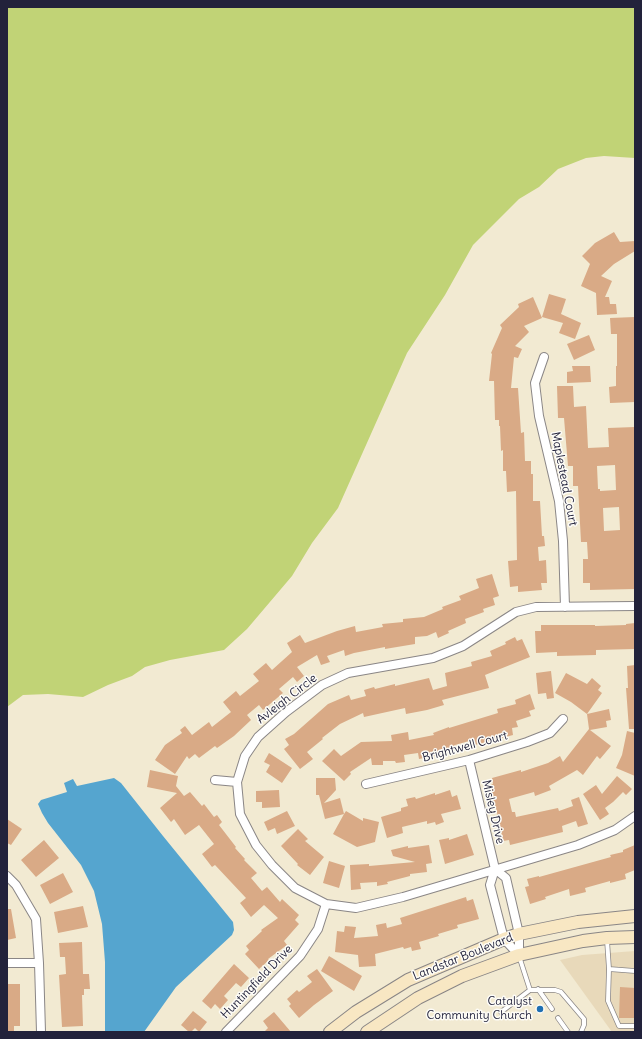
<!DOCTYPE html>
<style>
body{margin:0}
#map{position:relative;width:642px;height:1039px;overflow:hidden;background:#f2ead2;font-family:Delius,sans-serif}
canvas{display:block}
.frame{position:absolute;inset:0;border:8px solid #22223b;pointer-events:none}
</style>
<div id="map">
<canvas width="642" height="1039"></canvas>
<div class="frame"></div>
</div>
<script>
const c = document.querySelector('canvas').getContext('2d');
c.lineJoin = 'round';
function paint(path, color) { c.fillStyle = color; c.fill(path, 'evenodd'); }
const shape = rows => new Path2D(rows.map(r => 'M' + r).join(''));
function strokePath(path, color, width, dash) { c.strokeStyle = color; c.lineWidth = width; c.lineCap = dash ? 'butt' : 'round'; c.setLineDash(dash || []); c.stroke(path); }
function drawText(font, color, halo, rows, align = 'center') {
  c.font = font + ' Delius,sans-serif'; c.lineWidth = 3; c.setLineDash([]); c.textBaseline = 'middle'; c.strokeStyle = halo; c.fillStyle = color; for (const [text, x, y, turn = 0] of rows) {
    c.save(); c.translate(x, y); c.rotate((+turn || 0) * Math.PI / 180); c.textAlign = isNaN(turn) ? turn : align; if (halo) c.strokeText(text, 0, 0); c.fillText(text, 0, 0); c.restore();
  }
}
paint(shape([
 [635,951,635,1032,612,1032,560,960,582,955]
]), '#e8d9ba');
paint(shape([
 [7,7,635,7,635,158,604,156,586,158,558,169,539,187,519,199,473,245,445,295,407,353,338,508,312,543,292,576,247,629,224,650,170,660,145,667,132,676,108,685,83,697,48,694,23,695,7,707]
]), '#c1d376');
paint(shape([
 [114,778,121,783,163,836,233,922,234,930,232,935,176,987,144,1032,105,1032,105,962,102,924,94,891,81,865,48,823,42,813,38,804,41,800,67,792,64,783,73,779,77,786]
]), '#55a5cf');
paint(shape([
 [614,232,620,242,635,241,635,251,614,264,601,276,612,281,605,297,609,297,610,304,616,304,617,314,597,315,596,293,581,286,590,264,582,256,595,243],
 [549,294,566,299,561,314,581,323,575,339,559,333,563,323,542,317],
 [533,297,542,318,524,326,529,332,515,346,522,349,518,358,514,357,511,388,518,388,521,433,524,432,525,461,531,461,531,474,533,474,533,501,540,501,542,536,544,536,545,546,538,547,539,561,546,560,547,583,541,583,542,590,518,592,518,586,510,587,508,561,517,560,516,491,507,492,506,471,503,471,503,450,501,451,500,426,499,426,499,420,495,420,494,381,489,381,492,354,491,353,502,328,500,325,519,307,518,304],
 [635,317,635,402,610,403,609,387,616,386,616,366,617,366,617,334,611,334,610,318],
 [589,335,595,350,574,360,567,344],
 [572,366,590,366,591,382,567,383,567,372,573,371],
 [557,386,573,386,574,407,586,406,588,448,609,447,608,428,635,427,635,589,590,590,590,583,583,583,583,559,588,559,587,542,581,542,578,486,573,486,573,466,568,466,564,418,558,418],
 [615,465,616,490,600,491,600,489,598,489,597,466],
 [619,507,620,530,604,531,603,508],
 [492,574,499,596,493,598,495,605,483,609,484,612,465,619,466,623,448,631,449,633,438,638,436,632,427,636,415,637,415,644,385,649,385,647,354,653,345,656,344,650,327,656,330,662,321,665,317,655,297,667,304,676,297,682,293,677,279,689,283,693,263,710,259,705,247,715,251,720,234,736,217,748,215,746,199,758,195,754,189,759,187,756,175,774,155,760,165,745,182,733,180,730,185,726,192,735,209,722,212,727,231,712,223,702,236,691,240,696,259,681,253,674,266,663,272,670,292,652,287,643,300,635,305,643,337,631,355,626,356,632,383,627,382,624,403,622,403,619,424,617,443,609,442,607,461,600,459,596,479,588,476,579],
 [635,623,635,649,596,650,596,655,557,656,557,652,536,653,535,631,541,631,541,625,595,625,595,626,626,625,626,624],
 [515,637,517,641,522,639,530,657,485,675,489,688,442,700,444,705,427,710,406,714,405,708,364,717,363,713,340,724,322,738,323,739,307,752,313,759,300,769,284,749,289,745,285,739,294,734,328,704,349,695,351,700,366,696,364,690,374,687,375,689,395,684,395,686,429,678,433,690,447,686,445,673,472,666,471,662,492,656,490,651,506,644,505,642],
 [635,665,635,729,629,729,626,688,628,688,627,666],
 [551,671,554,698,547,699,546,693,538,694,536,673],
 [566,673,587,684,592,678,601,686,598,690,602,693,587,714,609,709,611,720,606,721,607,727,590,730,611,746,600,759,597,756,583,775,577,770,549,786,551,790,535,796,534,792,509,799,512,812,515,812,516,817,558,808,559,811,573,806,571,800,579,797,588,824,578,827,576,821,562,826,563,832,510,845,509,840,503,841,496,808,493,809,488,786,493,784,492,778,521,770,521,772,548,763,560,756,563,762,589,729,587,714,571,702,555,693],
 [530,694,535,709,529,711,531,716,516,721,518,727,512,728,513,735,471,746,469,741,455,745,457,749,443,754,419,759,418,753,404,755,405,762,396,763,395,761,383,761,383,765,372,765,371,758,350,772,351,774,344,781,322,761,334,749,341,756,361,742,392,741,391,735,408,732,409,740,434,735,433,733,449,727,449,728,498,713,497,709,516,704,515,700],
 [627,731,635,733,635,776,616,768,622,755],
 [269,753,292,768,282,783,266,772,270,765,264,762],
 [150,770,178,776,176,786,184,796,190,792,202,806,204,804,214,817,217,815,222,822,219,825,236,847,235,848,245,859,244,860,257,873,251,878,262,891,267,887,280,902,282,899,299,915,295,920,299,924,284,941,287,945,268,959,269,960,259,969,245,954,249,950,246,946,262,931,261,930,278,918,264,905,251,917,240,903,246,898,215,865,212,867,202,854,214,844,199,825,185,835,174,819,171,822,160,808,177,793,147,787],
 [617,776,632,789,626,795,623,792,613,802,605,808,609,814,600,820,583,794,596,785,602,794],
 [316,778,335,778,336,790,324,803,340,798,344,814,346,811,363,821,363,818,379,822,375,842,357,847,333,834,344,814,325,819,319,795,316,795],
 [279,790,280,807,262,808,262,802,256,802,256,791],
 [450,790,452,797,457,795,461,809,441,814,444,822,436,825,435,822,427,824,427,821,402,827,403,833,387,838,381,817,401,811,401,808,408,806,406,799,415,797,416,799,435,793,435,795],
 [287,811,295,826,277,834,275,828,268,831,264,822],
 [7,819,22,829,11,845,7,843],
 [298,829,308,839,305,841,324,857,310,875,297,865,298,864,281,846],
 [467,834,474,855,445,864,439,840,449,838,449,840],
 [44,840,59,858,36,877,21,860],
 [429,845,432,863,426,864,427,872,410,874,410,876,387,882,388,884,377,886,377,882,360,883,361,889,351,890,350,865,369,864,369,866,415,862,393,856,391,850,408,846,408,848],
 [635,845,635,870,625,874,626,879,610,883,610,881,585,888,586,892,570,896,569,889,545,897,546,899,530,904,525,887,529,886,527,879,539,876,539,877,611,857,610,855,623,852,623,850],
 [329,861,345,866,339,888,323,883],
 [63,873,73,892,50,904,40,885],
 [466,897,467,901,473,899,479,919,457,925,458,928,438,934,439,936,419,942,421,949,412,951,411,947,404,949,403,947,375,954,376,966,359,967,358,955,335,952,337,931,344,932,345,926,356,927,354,938,378,936,376,925,386,923,387,928,402,924,400,918],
 [83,906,88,927,58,933,54,912],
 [7,909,11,909,16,938,7,940],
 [82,942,83,974,89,974,90,989,84,989,84,995,82,995,83,1026,62,1027,59,975,66,974,65,957,60,957,59,943],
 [329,956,362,976,354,991,321,971],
 [234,964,249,978,241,987,236,983,224,996,228,1000,220,1009,215,1004,211,1009,202,1001],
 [317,969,333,991,314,1005,299,1018,289,1006,291,1004,287,999,297,990,299,992,312,982,307,976],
 [7,984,20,984,20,1026,14,1026,14,1032,7,1032],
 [620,987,635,988,635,1018,619,1018],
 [193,1011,207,1022,199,1032,195,1028,191,1032,189,1032,181,1025],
 [274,1012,291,1032,264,1032,268,1028,263,1021]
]), '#d9aa86');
const service = shape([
 [607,940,609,969,608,1001,619,1026,635,1026],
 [519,956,530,990],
 [609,969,635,971],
 [538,989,552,1009],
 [501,1012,530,990,555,990,561,992,584,1019,584,1025,581,1032],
 [558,1018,568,1032]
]);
const minor = shape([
 [544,357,535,383,539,416,559,501,563,541,565,607],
 [635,606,536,607,516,612,463,646,433,658,348,673,322,685,286,712,258,737,245,756,237,782,240,814,256,845,272,865,295,888,326,904,356,908,403,897,578,845,615,830,635,816],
 [469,760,495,869,490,885,504,939,519,955],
 [215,780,237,782],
 [366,784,469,760,527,742,550,733,563,719],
 [495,869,506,878,519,934,519,955],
 [7,876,16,885,36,919,39,963,41,1032],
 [7,963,39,963],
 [226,1032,300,956,318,929,326,904]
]);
const secondary = shape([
 [330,1032,356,1012,408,980,504,939,519,934,578,922,635,916],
 [367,1032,418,998,462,976,519,955,583,941,607,938,635,937]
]);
strokePath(service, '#8a8686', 5.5);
strokePath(minor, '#8a8686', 10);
strokePath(secondary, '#8a8686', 14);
strokePath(service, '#fff', 4);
strokePath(minor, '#fff', 8);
strokePath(secondary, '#f8e7c3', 12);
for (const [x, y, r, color] of [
 [540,1009,4,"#1f6fb2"]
]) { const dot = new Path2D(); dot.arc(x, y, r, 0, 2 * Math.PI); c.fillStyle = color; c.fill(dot); strokePath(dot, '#fdfcf7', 1.5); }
drawText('12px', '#22223b', '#fdfcf7', [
 ["Maplestead Court",564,479,79],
 ["Avleigh Circle",287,699,-38],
 ["Brightwell Court",465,747,-15],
 ["Misley Drive",493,812,77],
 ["Landstar Boulevard",463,957,-22],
 ["Huntingfield Drive",257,982,-46]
]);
drawText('12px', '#22223b', '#fdfcf7', [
 ["Catalyst",532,1002],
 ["Community Church",532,1016]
], 'right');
</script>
